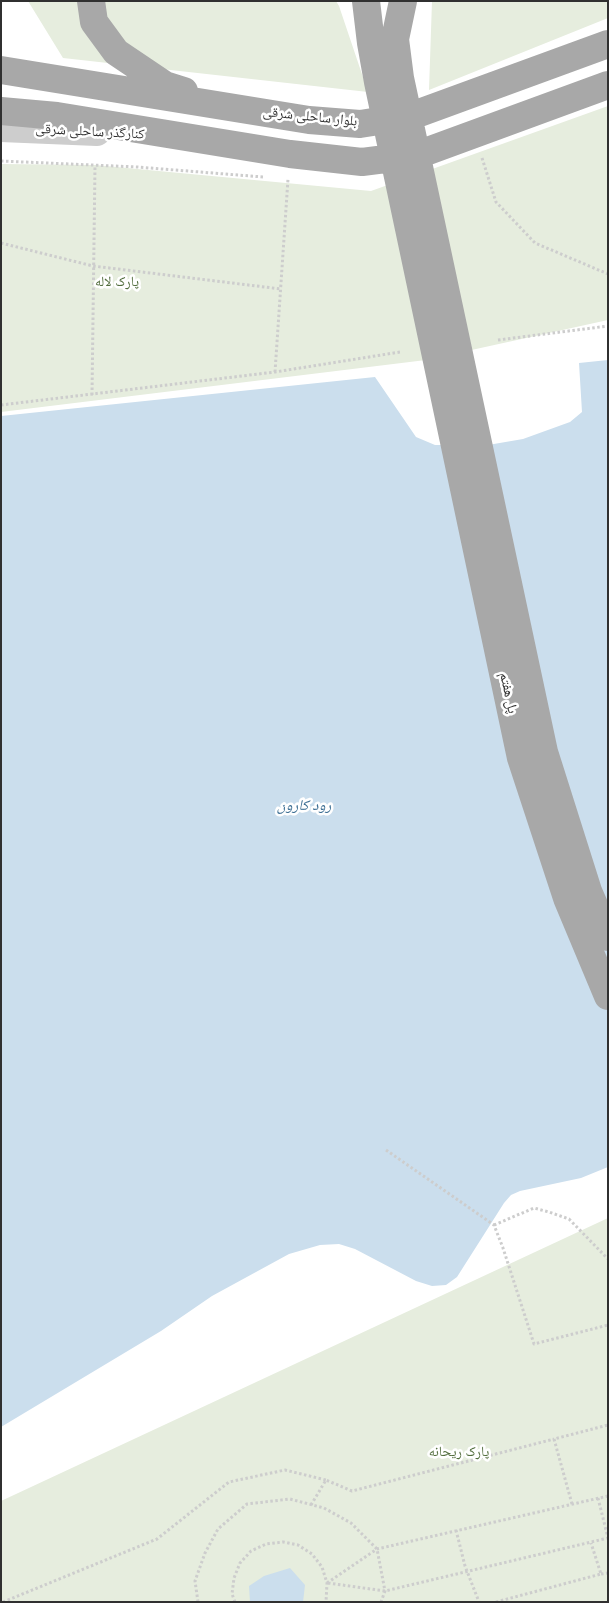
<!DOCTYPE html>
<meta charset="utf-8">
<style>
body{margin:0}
#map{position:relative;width:609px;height:1603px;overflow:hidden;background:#fff;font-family:"Varela Round",sans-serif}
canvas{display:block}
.frame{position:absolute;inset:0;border:2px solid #303030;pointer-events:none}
</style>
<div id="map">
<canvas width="609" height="1603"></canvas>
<div class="frame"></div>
</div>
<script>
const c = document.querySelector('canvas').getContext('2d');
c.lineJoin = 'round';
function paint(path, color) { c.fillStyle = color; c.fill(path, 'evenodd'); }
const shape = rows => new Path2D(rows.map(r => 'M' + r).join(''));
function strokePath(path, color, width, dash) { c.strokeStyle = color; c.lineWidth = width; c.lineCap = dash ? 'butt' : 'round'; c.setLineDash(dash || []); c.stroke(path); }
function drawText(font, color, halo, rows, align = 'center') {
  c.font = font + ' "Varela Round","Noto Naskh Arabic",sans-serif'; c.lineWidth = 5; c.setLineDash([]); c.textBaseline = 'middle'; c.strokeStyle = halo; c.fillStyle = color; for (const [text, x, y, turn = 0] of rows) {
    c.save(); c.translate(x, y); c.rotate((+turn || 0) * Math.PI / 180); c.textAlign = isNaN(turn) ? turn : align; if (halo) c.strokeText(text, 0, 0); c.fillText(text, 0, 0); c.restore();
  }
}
paint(shape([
 [28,1,336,1,339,6,368,92,63,58],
 [432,1,608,1,608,18,429,90],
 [608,106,608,320,426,360,1,412,1,164,95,165,371,191],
 [608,1218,608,1602,1,1602,1,1501]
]), '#e6edde');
paint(shape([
 [608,360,608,1167,581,1178,520,1191,511,1195,504,1203,457,1277,446,1285,432,1286,416,1281,355,1249,339,1244,320,1245,289,1254,212,1296,161,1331,1,1427,1,416,375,377,416,437,435,445,488,445,523,439,570,422,582,412,579,363],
 [290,1568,305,1585,303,1602,250,1602,249,1586,264,1576]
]), '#cbdeed');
strokePath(shape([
 [482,158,496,202,535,243,608,274],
 [1,161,137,167,263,177],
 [1,243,93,266,281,289],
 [498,340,608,326],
 [275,372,288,179],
 [92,395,95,165],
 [1,405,275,372,400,352],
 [386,1150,494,1225,503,1248,534,1344,608,1325],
 [494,1225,534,1208,549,1212,569,1219,608,1259],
 [598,1498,608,1538],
 [572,1504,554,1439,608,1425],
 [311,1505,326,1480,352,1491,554,1439],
 [456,1530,465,1566,479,1602],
 [601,1574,608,1573],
 [327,1583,377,1549,608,1496],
 [328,1583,385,1591,608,1538],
 [3,1602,157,1539,229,1482,285,1470,326,1480],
 [198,1602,195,1581,205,1553,218,1529,247,1504,290,1499,324,1508,351,1523,377,1549,385,1591,381,1602],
 [235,1602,232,1594,234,1578,240,1563,251,1551,266,1544,283,1542,298,1545,312,1554,322,1567,327,1583,326,1602],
 [496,1602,601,1574,591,1543]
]), '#cdcdcd', 3, [2.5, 2.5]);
strokePath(shape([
 [1,128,97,132]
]), '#cdcdcd', 28);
strokePath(shape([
 [91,1,94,22,116,52,165,85,184,91],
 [366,1,371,43,378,82,521,758,567,898,608,996],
 [403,1,395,39,400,78,544,752,588,891,608,937],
 [1,70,309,120,360,124,411,116,608,44],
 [1,111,57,116,290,154,362,162,417,155,608,85]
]), '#a8a8a8', 28);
drawText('14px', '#303030', '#fff', [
 ["بلوار ساحلی شرقی",310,117,6],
 ["کنارگذر ساحلی شرقی",90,132,3],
 ["پل هفتم",508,693,78]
]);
drawText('14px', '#526d3d', '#fff', [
 ["پارک لاله",117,282],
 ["پارک ریحانه",459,1452]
]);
drawText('italic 15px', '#3d6f94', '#fff', [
 ["رود کارون",304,806]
]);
</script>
